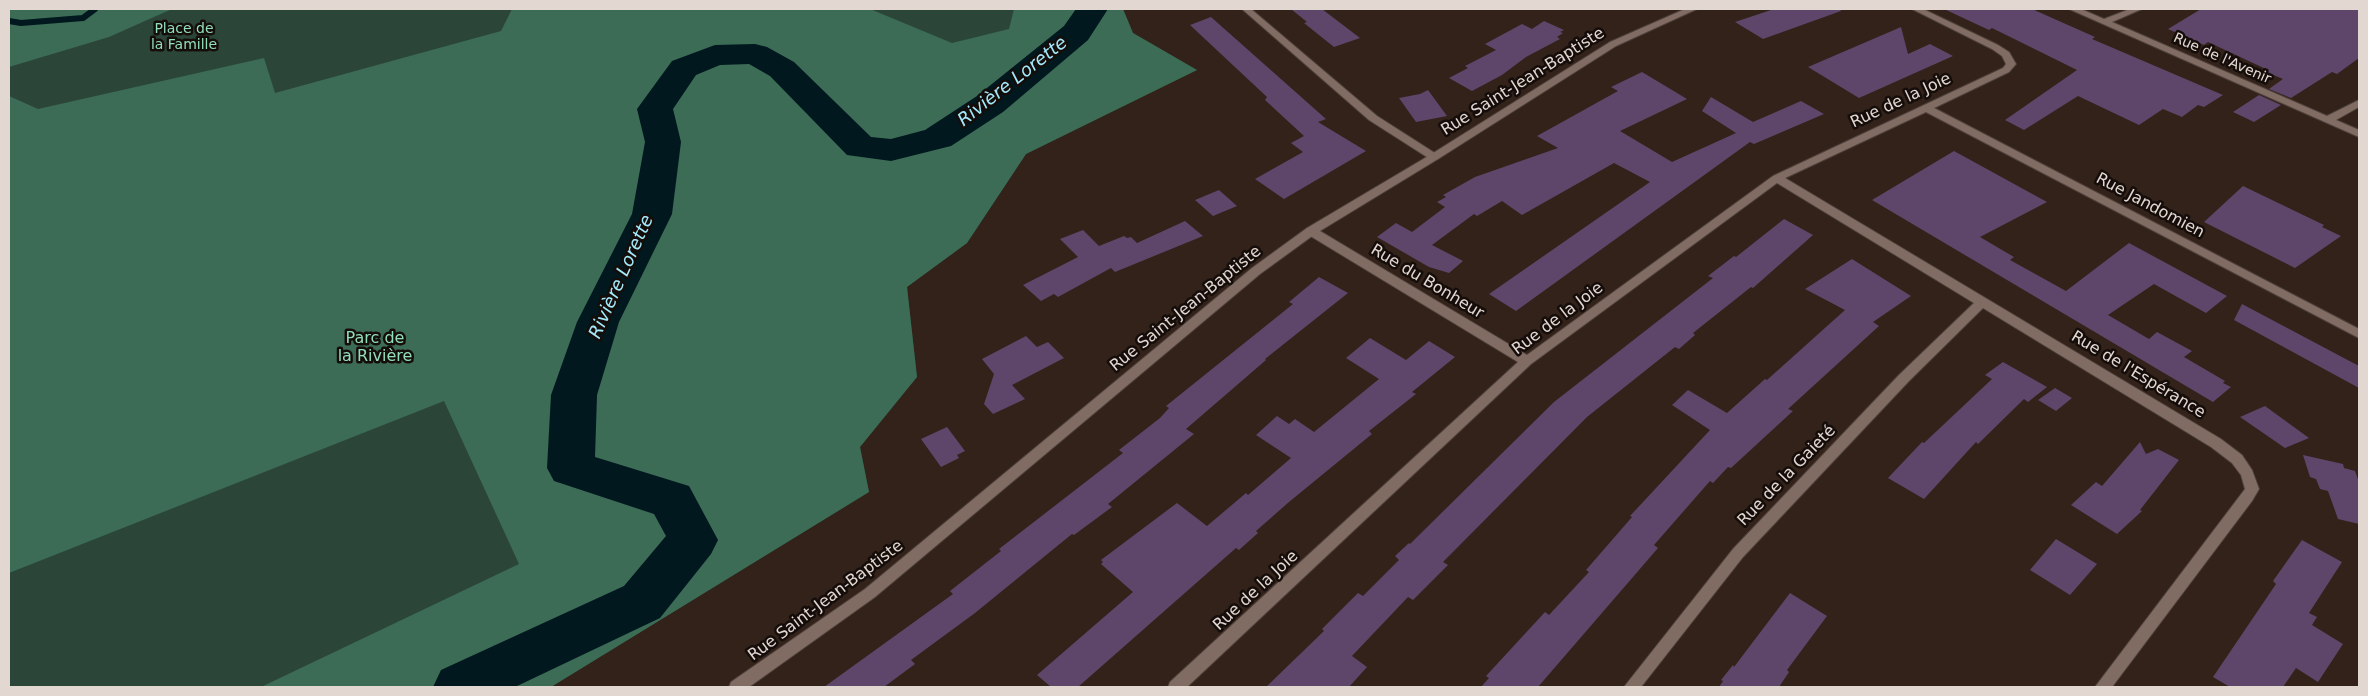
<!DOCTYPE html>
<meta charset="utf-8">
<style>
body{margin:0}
#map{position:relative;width:2368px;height:696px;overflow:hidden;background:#32221a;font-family:"DejaVu Sans",sans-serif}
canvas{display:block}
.frame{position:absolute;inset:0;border:10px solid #e3d7d2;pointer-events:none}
</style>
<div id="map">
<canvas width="2368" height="696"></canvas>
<div class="frame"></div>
</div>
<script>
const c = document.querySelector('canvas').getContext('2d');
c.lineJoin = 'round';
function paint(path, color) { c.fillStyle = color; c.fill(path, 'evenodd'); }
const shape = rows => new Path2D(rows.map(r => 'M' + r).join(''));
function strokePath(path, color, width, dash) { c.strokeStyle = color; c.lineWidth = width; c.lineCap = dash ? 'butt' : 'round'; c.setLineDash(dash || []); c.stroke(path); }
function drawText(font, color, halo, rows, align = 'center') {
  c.font = font + ' "DejaVu Sans",sans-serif'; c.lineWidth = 5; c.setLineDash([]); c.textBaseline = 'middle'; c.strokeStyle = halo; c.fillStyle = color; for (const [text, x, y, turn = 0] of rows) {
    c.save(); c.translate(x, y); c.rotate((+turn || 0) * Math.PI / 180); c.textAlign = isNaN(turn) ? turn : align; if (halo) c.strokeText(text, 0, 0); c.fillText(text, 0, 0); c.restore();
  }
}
paint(shape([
 [9,9,1123,9,1133,33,1197,70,1026,154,967,243,907,287,917,377,860,447,869,492,551,687,9,687]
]), '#2b4639');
paint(shape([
 [9,9,172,9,109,37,9,67],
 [512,9,870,9,952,43,1009,29,1014,9,1123,9,1133,33,1197,70,1026,154,967,243,907,287,917,377,860,447,869,492,551,687,261,687,519,564,444,401,9,573,9,96,38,109,264,58,275,93,501,31]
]), '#3c6b56');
strokePath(shape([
 [9,21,21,23,83,18,95,9]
]), '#00181e', 6);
paint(shape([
 [1076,9,1108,9,1088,40,1003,112,951,146,891,161,847,155,770,76,749,64,720,65,696,75,673,109,681,142,672,214,619,322,597,395,595,457,689,486,718,540,711,554,660,618,515,687,433,687,441,670,624,586,666,536,654,514,554,481,547,468,551,395,577,322,632,214,645,142,637,109,672,61,715,45,755,44,767,47,794,62,871,137,891,139,925,130,977,96,1064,26,1076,9]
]), '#00181e');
paint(shape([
 [1291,9,1322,9,1360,38,1334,47,1304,23,1307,22],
 [1774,9,1840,9,1841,11,1763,39,1735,22],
 [1944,9,2032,9,2095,37,2092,39,2223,95,2204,107,2198,105,2182,117,2163,109,2139,125,2078,96,2024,130,2005,120,2077,70,1992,28,1989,30],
 [2201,9,2359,9,2359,58,2337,74,2332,72,2291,98,2269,89,2283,79,2266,72,2268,70,2208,42,2204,45,2168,29],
 [1211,17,1326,119,1318,122,1366,151,1284,199,1255,179,1303,152,1291,143,1304,136,1265,100,1267,97,1190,25],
 [1544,21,1564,30,1560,32,1563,33,1557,37,1560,39,1526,57,1502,75,1472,91,1449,78,1468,68,1465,66,1496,50,1485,44,1522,24,1532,29],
 [1901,27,1908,54,1930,44,1953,56,1859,98,1808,67],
 [1642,72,1687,99,1620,131,1672,162,1736,133,1702,111,1711,97,1753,122,1801,101,1824,114,1754,144,1750,142,1516,311,1489,294,1650,182,1614,163,1522,215,1502,201,1477,216,1474,214,1432,245,1463,261,1449,273,1429,267,1377,237,1396,223,1412,232,1445,207,1437,202,1446,197,1443,195,1475,177,1558,148,1537,136,1618,91,1611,87],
 [1428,90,1447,116,1416,122,1399,98,1420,94],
 [2259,95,2281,105,2254,122,2233,112],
 [1954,151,2047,202,1980,237,2014,257,2010,260,2066,291,2129,243,2227,296,2206,313,2154,284,2108,315,2149,339,2157,332,2192,351,2184,357,2225,381,2223,383,2231,387,2213,402,1872,200],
 [2243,186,2324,225,2322,227,2341,236,2295,268,2204,222],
 [1219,190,1237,206,1213,216,1195,200],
 [1784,219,1813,235,1753,288,1751,287,1693,333,1695,335,1679,349,1675,347,1587,417,1443,562,1448,565,1413,600,1408,597,1352,656,1367,667,1349,687,1266,687,1324,631,1322,629,1358,593,1363,596,1399,560,1395,556,1409,543,1410,544,1554,402,1713,278,1708,276,1734,256,1736,257],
 [1185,221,1203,236,1115,272,1111,268,1058,297,1054,294,1041,301,1023,285,1078,257,1060,239,1083,230,1099,246,1124,236,1127,238,1131,237,1137,243],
 [1852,259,1911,296,1873,322,1879,326,1788,409,1793,411,1731,468,1728,467,1713,483,1710,481,1654,545,1658,548,1538,687,1481,687,1489,678,1486,676,1545,612,1549,615,1589,572,1586,570,1632,517,1630,516,1710,430,1672,405,1688,390,1727,413,1765,379,1767,380,1845,310,1805,289],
 [1319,277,1348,293,1265,359,1266,360,1186,429,1194,434,1108,504,1112,507,1074,535,1072,534,975,613,911,660,915,664,884,687,824,687,953,594,950,591,1001,551,999,549,1123,453,1119,450,1160,418,1169,408,1166,406,1293,304,1289,302],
 [2242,304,2359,366,2359,388,2234,320],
 [1026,336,1037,347,1048,342,1064,358,1012,385,1025,399,993,414,984,404,994,374,982,359],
 [1370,338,1406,360,1429,341,1455,357,1412,392,1416,394,1369,431,1372,434,1289,502,1256,531,1258,533,1239,550,1236,548,1078,687,1051,687,1037,675,1133,592,1101,564,1103,562,1101,560,1177,503,1207,526,1246,493,1248,495,1291,458,1256,435,1277,416,1289,424,1295,419,1314,432,1379,379,1346,358],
 [2003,362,2047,387,2028,402,2024,399,1978,444,1976,442,1924,499,1888,478,1922,442,1924,443,1992,379,1985,375],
 [2055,388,2072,398,2056,411,2038,400],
 [2265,406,2309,438,2285,448,2240,417],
 [947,427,965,451,957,455,959,458,941,467,921,439],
 [2140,442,2146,454,2158,449,2179,460,2140,510,2142,511,2117,534,2071,505,2096,482,2102,486],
 [2303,455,2343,464,2344,468,2355,471,2359,482,2359,524,2338,519,2328,491,2320,489,2316,479,2310,477],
 [2056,539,2097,564,2070,595,2030,570],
 [2302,540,2342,562,2309,613,2317,617,2312,625,2343,644,2318,682,2296,668,2283,687,2230,687,2213,677,2276,584,2273,581],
 [1790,593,1827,616,1787,670,1789,672,1779,687,1719,687,1723,681,1721,680,1733,665,1734,667]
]), '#5d466a');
const street = shape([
 [1242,9,1251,9,1377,116,1438,155,1438,159,1430,159,1369,120,1242,9],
 [1912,9,1923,9,1998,45,2009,52,2016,64,2009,72,1934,108,2359,329,2359,338,1926,112,1785,178,2221,439,2242,455,2252,470,2259,489,2252,501,2112,687,2095,687,2242,493,2245,489,2241,475,2232,463,2211,447,1983,308,1909,381,1743,557,1641,687,1624,687,1733,549,1899,375,1974,303,1777,183,1531,364,1187,687,1168,687,1170,682,1518,362,1307,234,1305,231,1307,228,1315,228,1527,355,1773,176,2003,68,2006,64,2002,56,1992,49,1912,9],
 [2069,9,2081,9,2104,19,2130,9,2142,9,2112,22,2327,116,2359,100,2359,107,2336,120,2359,130,2359,137,2069,9]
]);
const secondary = shape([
 [1685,9,1697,9,1616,46,1438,159,1315,234,1260,274,875,597,749,687,729,687,731,682,865,589,1252,268,1307,228,1430,155,1610,42,1685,9]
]);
strokePath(street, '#4e403a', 2);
strokePath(secondary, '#4e403a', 2);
paint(street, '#806c63');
paint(secondary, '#806c63');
drawText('14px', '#91dfba', '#150d0a', [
 ["Place de",184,29],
 ["la Famille",184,45]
]);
drawText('14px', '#e3d7d2', '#150d0a', [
 ["Rue de l'Avenir",2222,59,24]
]);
drawText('16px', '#e3d7d2', '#150d0a', [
 ["Rue Saint-Jean-Baptiste",1523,82,-32],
 ["Rue de la Joie",1901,101,-25],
 ["Rue Jandomien",2150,206,28],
 ["Rue du Bonheur",1427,282,31],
 ["Rue Saint-Jean-Baptiste",1186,309,-39],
 ["Rue de la Joie",1558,319,-37],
 ["Rue de l'Espérance",2138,375,31],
 ["Rue de la Gaieté",1787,476,-46],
 ["Rue de la Joie",1256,591,-43],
 ["Rue Saint-Jean-Baptiste",826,601,-37]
]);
drawText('16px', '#91dfba', '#150d0a', [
 ["Parc de",375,339],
 ["la Rivière",375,357]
]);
drawText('italic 18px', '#a2eafb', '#150d0a', [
 ["Rivière Lorette",1013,82,-38],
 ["Rivière Lorette",622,277,-66]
]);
</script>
